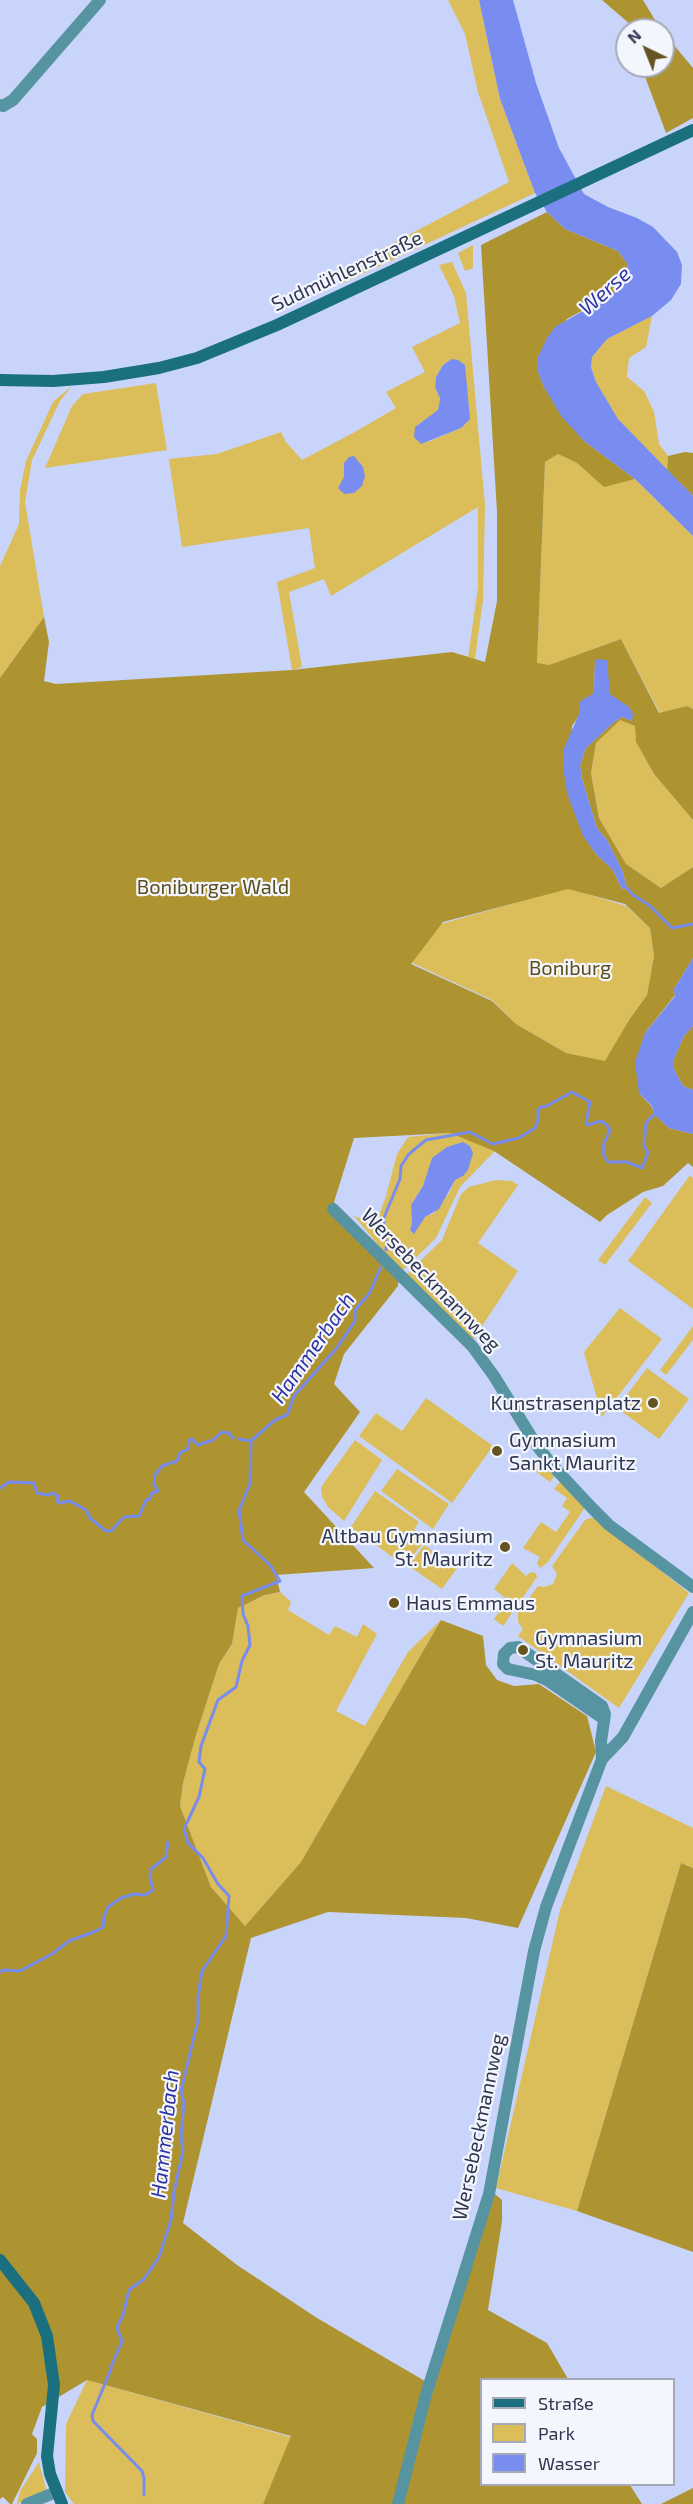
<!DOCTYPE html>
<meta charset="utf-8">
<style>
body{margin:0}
#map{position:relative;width:693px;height:2504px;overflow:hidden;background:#c9d4fb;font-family:"Exo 2",sans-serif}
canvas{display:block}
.legend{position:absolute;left:480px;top:2378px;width:195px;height:108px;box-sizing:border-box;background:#f4f6fd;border:2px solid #a6a9b8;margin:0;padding:8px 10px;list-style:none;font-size:18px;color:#303650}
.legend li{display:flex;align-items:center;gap:12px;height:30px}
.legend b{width:30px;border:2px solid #a6a9b8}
.north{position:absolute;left:615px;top:18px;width:60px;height:60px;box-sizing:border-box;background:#f4f6fd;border:2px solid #a6a9b8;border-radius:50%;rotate:317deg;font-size:16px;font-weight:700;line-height:24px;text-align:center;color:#303650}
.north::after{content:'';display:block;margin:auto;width:21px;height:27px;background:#635421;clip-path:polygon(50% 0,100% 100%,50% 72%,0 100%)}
</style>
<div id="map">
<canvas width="693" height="2504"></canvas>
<ul class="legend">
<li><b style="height:8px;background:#1b7080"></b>Straße</li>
<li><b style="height:16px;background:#dbbd59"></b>Park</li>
<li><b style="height:16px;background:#788def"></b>Wasser</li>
</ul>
<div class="north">N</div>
</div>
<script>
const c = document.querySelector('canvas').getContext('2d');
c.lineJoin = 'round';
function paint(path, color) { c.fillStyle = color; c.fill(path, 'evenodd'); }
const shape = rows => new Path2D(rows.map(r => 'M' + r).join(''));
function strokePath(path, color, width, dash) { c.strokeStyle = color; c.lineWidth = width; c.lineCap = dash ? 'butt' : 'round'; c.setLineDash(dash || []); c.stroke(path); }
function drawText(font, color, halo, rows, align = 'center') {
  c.font = font + ' "Exo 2",sans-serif'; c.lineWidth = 4.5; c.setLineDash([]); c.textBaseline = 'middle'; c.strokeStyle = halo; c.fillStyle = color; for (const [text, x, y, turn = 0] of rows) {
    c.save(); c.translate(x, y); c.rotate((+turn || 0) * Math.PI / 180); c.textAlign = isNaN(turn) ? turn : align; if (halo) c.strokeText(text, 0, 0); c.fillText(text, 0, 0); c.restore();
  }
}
paint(shape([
 [448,0,479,0,500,99,535,193,343,283,334,273,361,260,509,182,478,92,465,34],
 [473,245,473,268,465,271,458,253],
 [452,262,466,293,485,505,483,600,475,659,468,657,478,587,478,507,331,596,324,579,289,592,302,667,292,670,277,582,315,568,309,528,182,547,169,459,217,454,281,432,286,442,302,460,353,433,396,408,386,392,425,372,412,347,460,323,454,296,439,265],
 [452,359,461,428,428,442,417,425,429,418,438,410,440,397,435,387,436,377,443,365],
 [652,316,646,347,629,358,627,377,644,391,654,412,659,444,668,456,667,470,618,419,596,382,591,367,592,357,607,339],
 [156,383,167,450,45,468,72,406,83,394],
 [72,386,60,401,32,460,25,502,44,617,0,678,0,566,19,524,20,490,26,461,53,402],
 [558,454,577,463,604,486,635,479,693,536,693,709,687,706,660,713,621,639,549,665,537,664,545,462],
 [620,719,635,726,636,742,654,774,693,820,693,867,661,888,626,864,599,818,591,773,596,743],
 [568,888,626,906,650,928,654,956,647,995,629,1020,605,1062,566,1053,516,1024,492,1000,408,961,441,924],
 [450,1133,495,1151,460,1187,436,1238,401,1272,354,1216,376,1224,386,1196,397,1154,408,1137],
 [432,1159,463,1176,455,1180,449,1193,434,1213,425,1217,412,1212,411,1205,423,1186],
 [690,1175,693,1178,693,1309,628,1261],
 [496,1180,512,1181,518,1185,478,1243,518,1271,471,1343,406,1275,442,1240,461,1194,469,1187],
 [645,1197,652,1203,605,1265,598,1260],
 [620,1308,662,1339,602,1417,584,1352],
 [693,1326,693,1340,666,1375,660,1370],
 [647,1368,689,1399,659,1439,617,1408],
 [426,1398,493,1446,452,1503,359,1436,376,1413,402,1431],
 [355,1440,382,1460,344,1521,328,1507,322,1497,321,1487],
 [541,1455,556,1474,550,1482,531,1468],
 [397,1469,449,1504,433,1529,381,1491],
 [562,1480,586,1506,548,1562,540,1568,537,1563,540,1557,523,1548,541,1522,556,1532,570,1512,562,1506,567,1498,554,1489],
 [375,1491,419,1522,414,1529,426,1539,405,1566,351,1527],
 [590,1518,594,1518,689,1593,619,1708,518,1636,523,1629,518,1622,518,1613,538,1586,544,1587,553,1584,557,1574,552,1566,585,1520],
 [424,1545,457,1568,442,1589,409,1566],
 [512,1563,526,1576,531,1572,536,1573,537,1577,503,1626,494,1619,508,1600,494,1589],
 [280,1592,291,1602,288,1610,329,1635,335,1626,357,1637,363,1624,377,1634,336,1711,365,1726,408,1652,441,1620,301,1862,245,1926,211,1887,180,1806,183,1783,196,1735,219,1664,232,1644,238,1608,266,1595],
 [606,1786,693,1828,693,1868,681,1863,577,2211,496,2188,560,1910],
 [87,2380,291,2437,263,2504,74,2504,65,2492,66,2424],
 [39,2462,47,2493,17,2504,20,2491]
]), '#dbbd59');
paint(shape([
 [602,0,643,0,661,30,633,30,631,25],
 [663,32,693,68,693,118,666,133,641,66,663,66],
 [547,212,565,229,618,251,627,263,628,275,618,291,567,319,538,357,538,371,544,387,584,441,635,479,604,487,577,463,558,454,545,462,537,663,549,665,621,639,659,713,687,706,693,709,693,820,654,774,636,742,635,726,620,720,596,743,591,773,599,818,626,864,661,888,693,867,693,958,674,989,675,995,645,1033,639,1093,652,1107,654,1114,669,1128,693,1134,693,1167,688,1163,663,1186,643,1192,607,1215,600,1222,494,1151,450,1133,354,1138,334,1202,399,1278,398,1286,344,1354,334,1384,360,1412,304,1492,374,1568,276,1575,280,1592,265,1595,238,1608,232,1644,219,1664,196,1735,183,1783,180,1806,211,1887,245,1926,301,1862,441,1620,483,1636,486,1665,497,1680,514,1686,539,1684,587,1716,596,1752,518,1928,466,1918,328,1912,251,1938,183,2223,237,2265,317,2318,430,2384,495,2194,502,2200,502,2221,488,2310,547,2343,568,2379,482,2380,482,2484,630,2485,642,2504,263,2504,291,2436,87,2380,42,2407,32,2434,37,2439,37,2453,12,2504,10,2504,3,2497,0,2499,0,678,44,617,49,642,44,681,56,684,292,670,452,652,485,662,497,601,497,512,481,245],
 [595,660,610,694,632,721,622,717,613,723,585,749,580,766,582,779,597,828,607,840,622,870,627,888,622,889,613,870,596,854,584,836,577,816,572,726,594,693],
 [568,889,625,904,650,928,654,956,647,995,629,1020,605,1061,566,1053,516,1024,492,1001,411,964,443,922],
 [685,452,693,453,693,496,667,470,668,456],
 [693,1026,693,1090,683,1086,674,1069,674,1059,684,1036],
 [681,1863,693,1868,693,2252,577,2211],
 [693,2488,693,2504,661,2504]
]), '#ae9331');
paint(shape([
 [479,0,513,0,536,83,559,148,584,194,608,207,637,218,653,227,677,252,682,265,681,284,671,300,652,316,607,339,592,357,591,367,596,382,618,419,693,496,693,536,635,479,584,441,561,416,544,387,538,372,538,357,547,338,555,327,618,291,628,275,627,263,618,251,565,229,547,212,535,193,500,99],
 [452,359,458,360,465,365,470,419,461,428,421,444,414,437,415,427,438,410,440,398,435,387,436,377,443,365],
 [354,456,363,467,365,476,362,486,354,493,344,494,338,488,344,477,344,463,349,457],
 [595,659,607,660,610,694,629,707,633,714,632,721,622,717,613,723,585,749,580,766,582,779,597,828,607,840,622,870,627,888,622,889,613,870,596,854,583,836,567,793,563,767,563,751,579,714,579,702,594,693],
 [693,958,693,1026,684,1036,674,1059,674,1069,683,1086,693,1090,693,1134,669,1128,654,1114,652,1106,639,1093,635,1062,645,1033,675,996,674,989],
 [463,1142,470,1146,473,1153,468,1170,463,1176,455,1180,439,1209,425,1217,414,1234,410,1230,412,1223,411,1205,423,1186,432,1158,447,1147]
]), '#788def');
strokePath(shape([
 [627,888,633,895,649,905,672,928,693,924],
 [386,1250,387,1241,383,1220,400,1179,401,1166,409,1154,426,1140,470,1132,493,1144,519,1138,535,1128,538,1120,538,1110,541,1107,547,1106,572,1092,590,1102,586,1123,588,1125,601,1121,607,1125,610,1131,604,1143,603,1154,608,1162,627,1162,642,1168,648,1153,644,1145,646,1123,655,1113],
 [239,1439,251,1441],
 [0,1488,9,1482,34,1483,37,1493,48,1495,53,1493,58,1496,57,1501,60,1503,70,1501,86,1510,90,1518,106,1531,111,1531,124,1517,139,1516,146,1500,150,1499,152,1493,158,1491,154,1484,155,1475,162,1466,177,1461,180,1453,188,1449,189,1440,192,1439,198,1445,213,1440,222,1432,229,1433,233,1438],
 [0,1972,3,1970,20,1971,52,1954,69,1941,96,1931,103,1927,104,1916,108,1907,121,1898,134,1894,145,1895,153,1890,150,1876,151,1869,166,1857,168,1842],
 [111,2367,122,2341,117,2328,123,2315,129,2290,144,2279,159,2257,171,2220,174,2192,183,2151,181,2136,184,2102,181,2091,198,2020,198,1996,202,1971,226,1936,229,1896,218,1884,203,1858,188,1843,184,1829,199,1797,205,1769,199,1762,201,1746,218,1700,236,1687,242,1661,250,1645,248,1626,243,1614,242,1596,280,1581,270,1565,243,1540,239,1510,250,1484,251,1441,275,1420,287,1415,294,1396,336,1349,355,1321,355,1310,369,1294,381,1267],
 [111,2369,92,2415,93,2421,142,2471,144,2478,144,2495]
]), '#788def', 3);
strokePath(shape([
 [0,105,3,106,13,100,100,0],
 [333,1209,472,1346,494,1376,535,1443,552,1465,592,1508,609,1525,693,1587],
 [602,1759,601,1741,605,1714,602,1706,518,1647,510,1648,504,1654,503,1664,508,1669,536,1675,547,1680,604,1719],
 [27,2504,56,2492],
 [398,2504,425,2398,489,2194,534,1951,546,1907,602,1759,623,1737,693,1612]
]), '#5794a1', 12);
strokePath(shape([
 [0,380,53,381,104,377,159,368,197,358,277,325,693,130],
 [0,2260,34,2303,47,2336,54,2385,47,2456,50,2474,62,2504]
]), '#1b7080', 12);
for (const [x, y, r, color] of [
 [653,1403,6,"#635421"],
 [497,1451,6,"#635421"],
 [505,1547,6,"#635421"],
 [394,1603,6,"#635421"],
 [523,1650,6,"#635421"]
]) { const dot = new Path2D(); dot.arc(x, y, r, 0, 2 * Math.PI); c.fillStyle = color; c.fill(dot); strokePath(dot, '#f4f6fd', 2); }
drawText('20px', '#303650', '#f4f6fd', [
 ["Sudmühlenstraße",347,271,-25],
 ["Wersebeckmannweg",431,1280,46],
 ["Wersebeckmannweg",479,2127,-78]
]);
drawText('20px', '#5b4d1a', '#f4f6fd', [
 ["Boniburger Wald",213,887],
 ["Boniburg",570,968]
]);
drawText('20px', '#303650', '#f4f6fd', [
 ["Kunstrasenplatz",641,1403,"right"],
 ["Gymnasium",509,1440],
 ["Sankt Mauritz",509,1463],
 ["Altbau Gymnasium",493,1536,"right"],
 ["St. Mauritz",493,1559,"right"],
 ["Haus Emmaus",406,1603],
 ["Gymnasium",535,1638],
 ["St. Mauritz",535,1661]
], 'left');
drawText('italic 21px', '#2e32a3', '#f4f6fd', [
 ["Werse",605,291,-42],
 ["Hammerbach",313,1348,-55],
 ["Hammerbach",165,2134,-84]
]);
</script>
